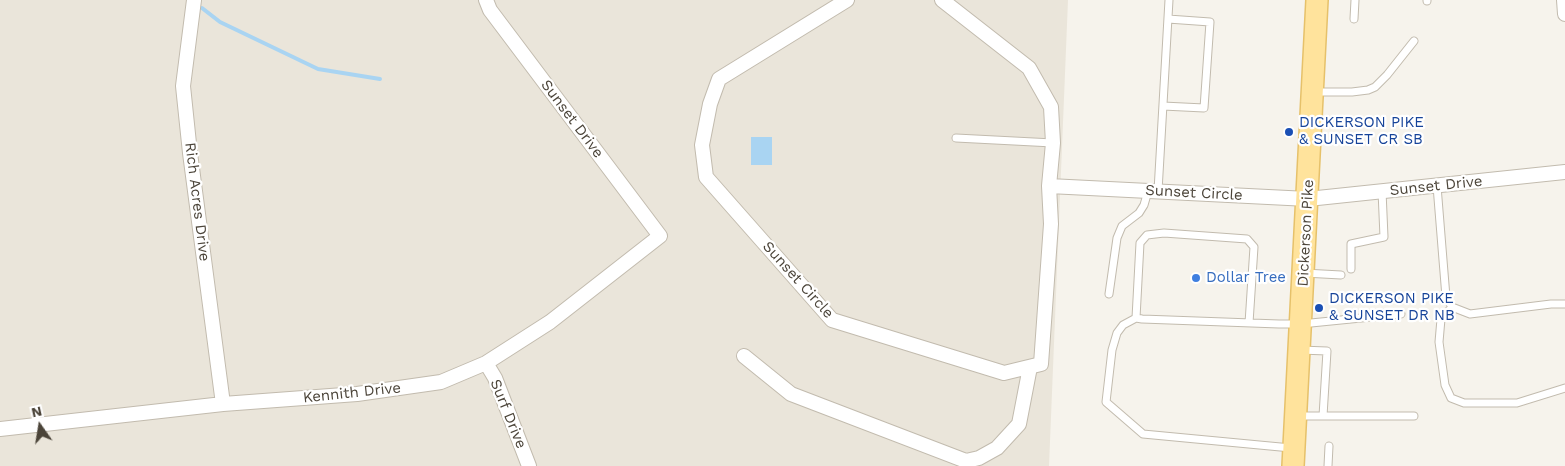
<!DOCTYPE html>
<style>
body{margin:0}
#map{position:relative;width:1565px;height:466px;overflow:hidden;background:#f6f3ec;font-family:"Work Sans",sans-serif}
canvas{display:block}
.north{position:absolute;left:15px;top:401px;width:50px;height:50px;-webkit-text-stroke:4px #fff;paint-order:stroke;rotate:347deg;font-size:14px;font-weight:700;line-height:20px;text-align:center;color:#4b4439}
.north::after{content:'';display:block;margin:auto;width:18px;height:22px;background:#4b4439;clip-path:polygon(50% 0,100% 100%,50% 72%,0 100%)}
</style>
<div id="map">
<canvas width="1565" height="466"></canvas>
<div class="north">N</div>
</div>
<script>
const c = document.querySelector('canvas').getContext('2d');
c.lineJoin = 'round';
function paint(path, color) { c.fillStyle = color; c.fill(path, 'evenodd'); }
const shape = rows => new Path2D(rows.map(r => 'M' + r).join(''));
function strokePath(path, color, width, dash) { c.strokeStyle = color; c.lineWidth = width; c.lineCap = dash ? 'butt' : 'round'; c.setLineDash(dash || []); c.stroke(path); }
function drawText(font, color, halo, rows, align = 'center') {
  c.font = font + ' "Work Sans",sans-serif'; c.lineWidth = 4.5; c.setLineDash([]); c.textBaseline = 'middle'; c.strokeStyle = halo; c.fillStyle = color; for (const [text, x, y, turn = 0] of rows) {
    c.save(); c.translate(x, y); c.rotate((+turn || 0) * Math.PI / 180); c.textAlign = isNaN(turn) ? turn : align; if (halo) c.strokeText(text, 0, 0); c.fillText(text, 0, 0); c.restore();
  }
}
paint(shape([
 [0,0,1068,0,1049,466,0,466]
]), '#eae5da');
paint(shape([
 [751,137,772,137,772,165,751,165]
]), '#a9d4f2');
strokePath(shape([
 [202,8,220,22,318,69,380,79]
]), '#a9d4f2', 4);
const service = shape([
 [1427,0,1427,1],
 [1354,19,1355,0],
 [1316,92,1352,92,1368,90,1375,87,1387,75,1414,41],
 [1163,106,1204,108,1210,22,1168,19],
 [956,138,1053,143],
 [1437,186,1446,297,1452,307,1470,314,1551,304,1565,304],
 [1158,191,1169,0],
 [1351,269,1351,244,1384,237,1382,191],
 [1304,273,1341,275],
 [1109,294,1117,238,1122,226,1139,213,1144,205,1148,191],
 [1452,307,1441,319,1439,342,1445,385,1451,398,1464,403,1517,403,1565,388],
 [1136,318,1123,325,1117,333,1112,350,1106,402,1143,434,1291,448],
 [1249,323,1254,247,1247,239,1164,233,1147,235,1140,243,1136,318,1142,319,1279,324,1301,324,1401,314],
 [1300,350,1327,351,1323,416],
 [1299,416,1414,416],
 [1328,466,1329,446]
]);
const minor = shape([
 [194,0,183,86,190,153,223,404],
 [847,0,719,79,710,104,702,145,706,177,832,320,1004,373,1041,364,1051,224,1049,186,1053,143,1051,107,1029,68,942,0],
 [1564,0,1565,14],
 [1049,186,1308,199,1565,172],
 [744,356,791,394,966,461,979,458,997,448,1019,424,1030,367],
 [486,363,495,378,529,466],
 [0,429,223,404,357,394,441,382,486,363,550,322,660,236,490,10,486,0]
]);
const primary = shape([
 [1293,466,1317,0]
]);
strokePath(service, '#c2bbae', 9);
strokePath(minor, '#c2bbae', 16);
strokePath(primary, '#e6c16a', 24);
strokePath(service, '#fff', 7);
strokePath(minor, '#fff', 14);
strokePath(primary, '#ffe39c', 21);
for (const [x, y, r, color] of [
 [1289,132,5,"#1a4fb4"],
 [1196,278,5,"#3f7fe0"],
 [1319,308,5,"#1a4fb4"]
]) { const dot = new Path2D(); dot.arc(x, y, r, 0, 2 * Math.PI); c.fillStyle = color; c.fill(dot); strokePath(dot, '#fff', 2); }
drawText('15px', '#4b4439', '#fff', [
 ["Sunset Drive",572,119,53],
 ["Sunset Drive",1436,186,-6],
 ["Sunset Circle",1194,193,3],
 ["Rich Acres Drive",197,202,83],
 ["Dickerson Pike",1306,233,-87],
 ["Sunset Circle",798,280,48],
 ["Kennith Drive",352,393,-6],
 ["Surf Drive",508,414,68]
]);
drawText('15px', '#164399', '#fff', [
 ["DICKERSON PIKE",1299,123],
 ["& SUNSET CR SB",1299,140],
 ["DICKERSON PIKE",1329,299],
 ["& SUNSET DR NB",1329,316]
], 'left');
drawText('15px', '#366cbe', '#fff', [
 ["Dollar Tree",1206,278]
], 'left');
</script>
